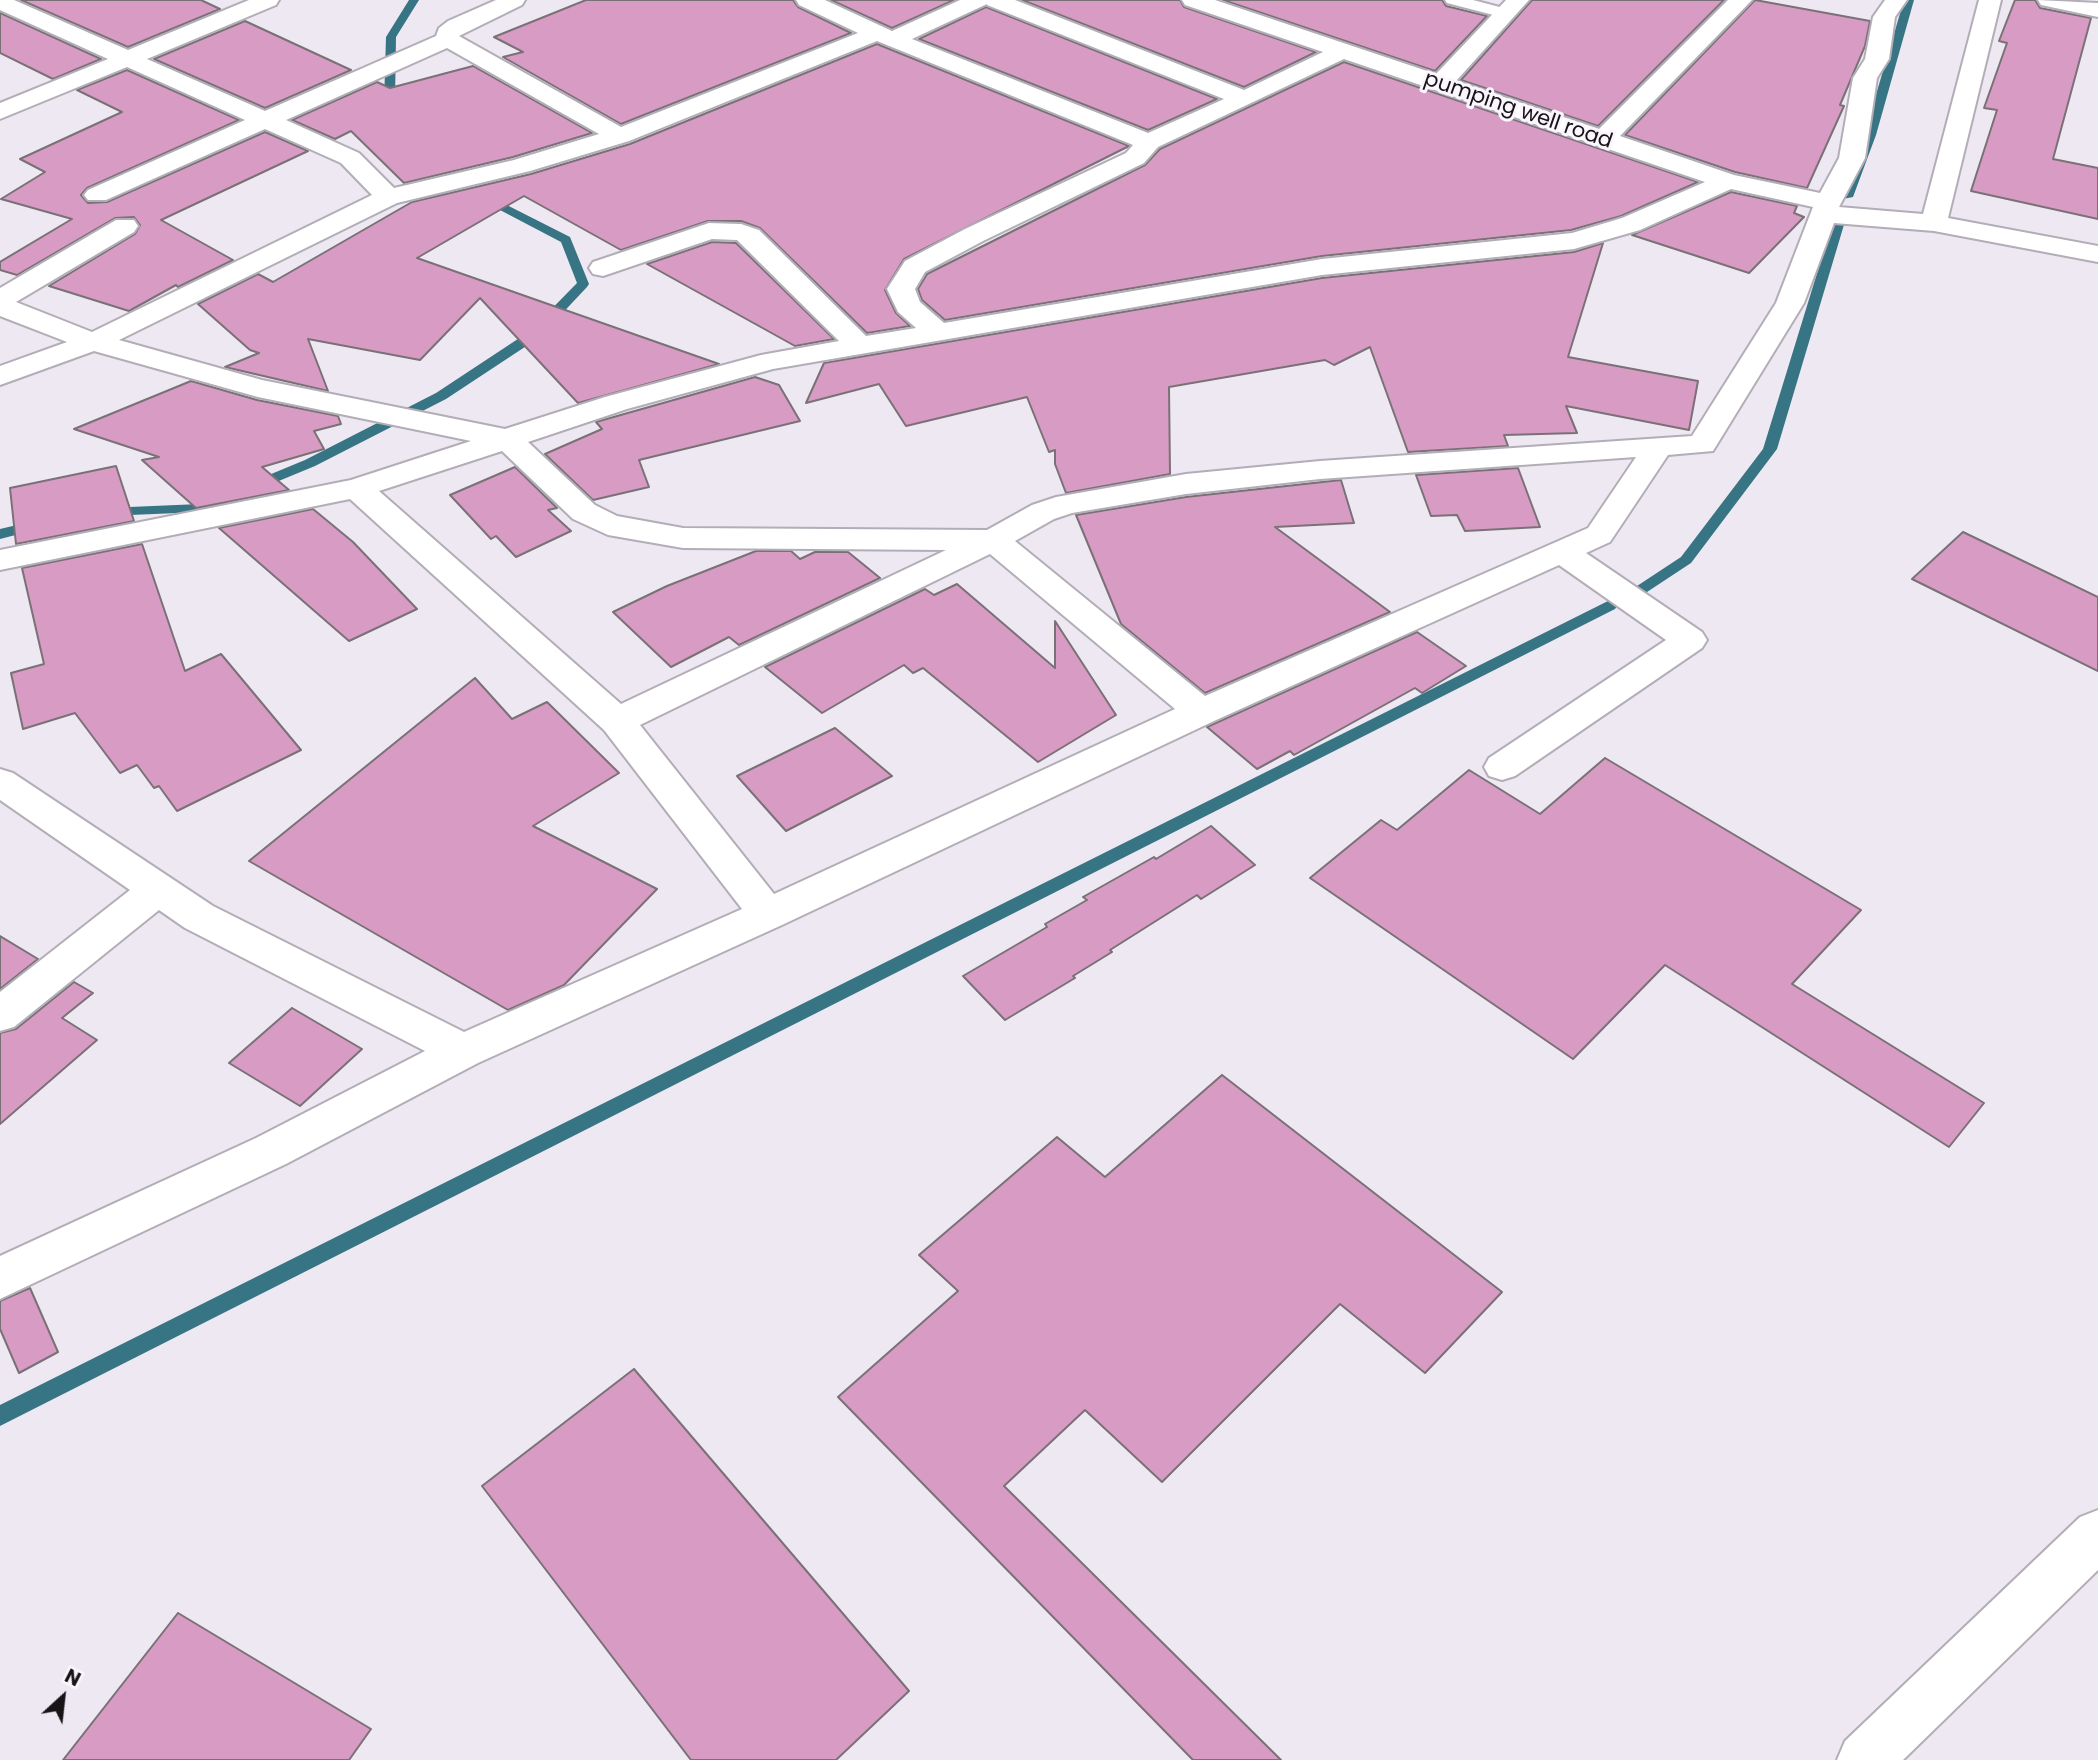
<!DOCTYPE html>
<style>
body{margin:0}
#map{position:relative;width:2098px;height:1760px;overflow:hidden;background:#eee8f2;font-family:Poppins,sans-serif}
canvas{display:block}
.north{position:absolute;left:28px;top:1662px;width:70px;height:70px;-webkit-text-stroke:5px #fbf6fe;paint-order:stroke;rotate:27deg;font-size:19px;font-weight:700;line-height:28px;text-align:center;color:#161417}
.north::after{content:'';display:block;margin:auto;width:24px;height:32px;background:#161417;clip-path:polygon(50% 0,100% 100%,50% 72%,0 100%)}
</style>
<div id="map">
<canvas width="2098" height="1760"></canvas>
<div class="north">N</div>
</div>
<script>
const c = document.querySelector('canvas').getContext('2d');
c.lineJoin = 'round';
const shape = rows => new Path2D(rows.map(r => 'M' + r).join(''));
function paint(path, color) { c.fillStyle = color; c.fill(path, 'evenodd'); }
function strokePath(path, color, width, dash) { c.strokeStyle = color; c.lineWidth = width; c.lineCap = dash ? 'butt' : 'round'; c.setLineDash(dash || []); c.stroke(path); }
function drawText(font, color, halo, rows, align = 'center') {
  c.font = font + ' Poppins,sans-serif'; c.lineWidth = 6; c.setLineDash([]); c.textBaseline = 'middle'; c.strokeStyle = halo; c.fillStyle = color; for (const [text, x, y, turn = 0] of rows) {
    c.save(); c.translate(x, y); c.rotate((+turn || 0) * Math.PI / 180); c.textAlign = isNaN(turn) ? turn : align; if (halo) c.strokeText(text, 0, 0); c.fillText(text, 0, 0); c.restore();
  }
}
paint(shape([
 [409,0,419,0,396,37,395,103,399,107,393,110,384,104,386,37,409,0],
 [1904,0,1914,0,1876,135,1853,197,1843,199,1841,197,1864,135,1904,0],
 [479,195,487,195,570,237,589,284,587,287,540,337,446,399,315,466,257,490,247,490,247,484,305,460,436,393,530,331,577,283,561,242,479,199,479,195],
 [1840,214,1846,218,1777,449,1691,563,1647,592,1637,592,1634,589,1637,586,1681,557,1763,449,1834,218,1840,214],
 [227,494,234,498,232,501,202,512,106,516,99,512,106,508,200,504,227,494],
 [38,520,43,522,43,528,0,539,0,529,38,520],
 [1610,600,1615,601,1618,605,1615,609,0,1426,0,1405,1610,600]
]), '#387584');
const building = shape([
 [21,0,201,0,220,9,128,47,21,0],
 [586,0,793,0,798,7,851,33,621,124,503,57,523,52,494,37,586,0],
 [831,0,954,0,892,28,831,0],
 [1022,0,1180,0,1184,7,1316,52,1244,87,1022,0],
 [1223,0,1442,0,1446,6,1487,16,1435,71,1223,0],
 [1532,0,1724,0,1598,126,1461,80,1532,0],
 [1755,0,1870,21,1865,46,1840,105,1844,106,1807,188,1735,172,1625,135,1755,0],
 [2015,0,2035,0,2040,8,2091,18,2053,159,2098,168,2098,219,1971,191,1997,110,1984,108,2007,43,1999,41,2015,0],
 [986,7,1217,99,1148,130,919,39,986,7],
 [0,13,101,59,53,79,0,53,0,13],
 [245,21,351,70,265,108,154,59,245,21],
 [877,44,1129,146,904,259,885,290,896,313,910,326,867,333,760,228,741,221,708,221,621,250,524,196,417,258,719,364,578,403,480,298,420,360,308,339,328,391,225,367,259,353,250,350,198,304,258,274,273,282,412,202,531,174,630,144,877,44],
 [1344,62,1698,182,1621,216,1571,230,1322,256,945,320,922,300,918,289,927,274,1145,165,1160,149,1344,62],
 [473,66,592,133,513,157,404,183,351,131,335,139,292,120,377,82,390,88,473,66],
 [127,70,239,120,87,188,81,195,88,203,107,202,265,132,308,151,161,220,233,260,178,287,176,285,129,311,49,286,135,234,140,225,134,217,115,218,17,275,0,270,0,262,72,219,1,199,45,172,20,159,122,112,77,90,127,70],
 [1731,192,1797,206,1794,213,1804,217,1749,273,1632,235,1731,192],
 [712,242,736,243,834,339,795,346,647,264,712,242],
 [1603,243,1568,357,1698,381,1689,430,1566,406,1577,433,1504,435,1508,446,1408,452,1370,347,1334,365,1325,360,1169,387,1170,474,1066,493,1055,464,1055,450,1049,452,1027,397,906,426,879,384,806,403,824,363,1322,278,1574,252,1603,243],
 [755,377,779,385,800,421,639,460,649,487,593,500,545,454,602,429,596,422,755,377],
 [191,381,257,400,338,416,341,424,314,431,324,449,262,467,289,490,196,508,142,460,159,457,74,429,191,381],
 [116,466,134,521,16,544,10,488,116,466],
 [515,467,557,508,548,510,571,531,516,557,496,536,491,539,450,495,515,467],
 [1518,468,1540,527,1465,531,1457,515,1431,516,1416,475,1518,468],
 [1341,480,1354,523,1275,527,1390,612,1205,693,1121,624,1076,515,1186,497,1341,480],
 [313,509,353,542,417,609,349,641,219,528,313,509],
 [1963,532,2098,597,2098,671,1912,579,1963,532],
 [142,544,185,671,221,654,301,750,177,811,159,786,154,788,137,765,120,773,75,713,23,729,11,673,44,664,22,568,142,544],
 [756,551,791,551,800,559,815,552,848,552,880,578,739,645,729,637,671,667,613,612,667,586,756,551],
 [957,584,1055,668,1055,621,1116,715,1038,762,923,668,913,673,904,665,822,713,765,667,925,589,934,595,957,584],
 [1417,632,1466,666,1422,693,1415,688,1294,755,1290,751,1257,769,1207,727,1417,632],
 [475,678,512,719,547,702,619,773,533,826,657,889,564,985,508,1010,249,861,475,678],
 [835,728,892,776,786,831,737,776,835,728],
 [1605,758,1861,910,1792,984,1984,1103,1949,1147,1665,965,1573,1059,1310,878,1381,820,1397,830,1469,770,1540,814,1605,758],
 [1211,826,1255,865,1201,899,1197,895,1110,950,1112,952,1073,976,1075,978,1005,1020,963,976,1047,927,1045,924,1087,900,1083,897,1154,857,1156,859,1211,826],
 [0,936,38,959,0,989,0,936],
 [74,982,93,993,62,1018,97,1040,0,1124,0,1033,16,1029,74,982],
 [292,1008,362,1049,300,1106,229,1063,292,1008],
 [1222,1075,1502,1292,1425,1373,1340,1304,1162,1482,1085,1410,1004,1486,1281,1760,1193,1760,838,1397,958,1291,919,1255,1057,1137,1105,1177,1222,1075],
 [30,1288,58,1352,19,1373,0,1329,0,1301,30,1288],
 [634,1369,909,1691,836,1760,691,1760,482,1486,634,1369],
 [178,1613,371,1729,349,1760,63,1760,178,1613]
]);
paint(building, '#d89cc4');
strokePath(building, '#7a7177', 2);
const service = shape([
 [1445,0,1473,0,1511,10,1513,13,1505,18,1447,3,1445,0]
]);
const minor = shape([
 [0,0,14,0,128,50,249,0,279,0,276,5,147,59,265,111,436,36,439,28,448,21,496,0,525,0,522,5,459,36,621,127,858,33,799,5,796,0,825,0,892,31,960,0,1015,0,1244,90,1323,52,1185,5,1182,0,1215,0,1436,74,1506,0,1529,0,1456,81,1599,129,1728,0,1752,0,1620,136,1734,175,1820,193,1839,158,1853,78,1865,59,1873,17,1885,0,1907,0,1895,17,1889,59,1877,78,1865,158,1839,207,1923,214,1979,0,2001,0,1948,218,2098,246,2098,262,1934,231,1834,223,1804,303,1713,451,1668,455,1610,542,1586,553,1702,632,1707,640,1702,648,1515,776,1502,780,1489,776,1484,767,1489,758,1666,640,1559,565,1214,721,782,925,478,1063,286,1164,0,1299,0,1256,256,1138,425,1051,185,928,159,910,14,1027,0,1031,0,992,130,890,0,800,0,769,13,773,213,906,464,1032,742,909,604,730,350,499,0,570,0,550,351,480,471,441,258,397,94,351,0,385,0,366,67,342,0,316,0,288,116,220,134,220,138,226,134,232,16,302,92,332,372,195,341,163,265,129,106,200,88,200,84,195,88,190,245,120,127,67,0,119,0,103,108,59,0,10,0,0],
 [987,4,987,5,1224,99,1148,133,912,39,987,4],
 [877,41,1133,145,1126,153,965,229,905,261,887,289,898,312,916,328,866,336,759,230,741,224,709,223,593,262,589,268,593,274,603,276,712,239,737,240,839,341,761,355,605,397,505,429,262,380,119,340,397,203,530,171,629,141,877,41],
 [447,48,599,134,514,160,394,188,359,153,286,120,447,48],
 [1344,59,1705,182,1622,218,1572,233,1322,259,944,323,920,302,915,289,925,272,983,241,1144,163,1158,147,1344,59],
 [1731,189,1813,207,1776,303,1692,436,1320,461,1186,474,1056,497,1032,505,987,530,683,528,617,516,595,505,528,442,627,409,773,369,1322,275,1574,249,1640,230,1731,189],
 [502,451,573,519,608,535,683,548,946,550,621,704,379,491,502,451],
 [1636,457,1588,528,1205,696,1015,541,1054,519,1072,513,1186,494,1320,479,1636,457],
 [990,554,1175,709,774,894,640,725,990,554],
 [2038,0,2098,3,2098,17,2041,5,2038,0],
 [2098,1510,2098,1570,1903,1760,1837,1760,1845,1741,2080,1517,2098,1510]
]);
strokePath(service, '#b2adb6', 4);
strokePath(minor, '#b2adb6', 4);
paint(service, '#fff');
paint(minor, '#fff');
drawText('21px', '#161417', '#fbf6fe', [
 ["pumping well road",1518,111,19]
]);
</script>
